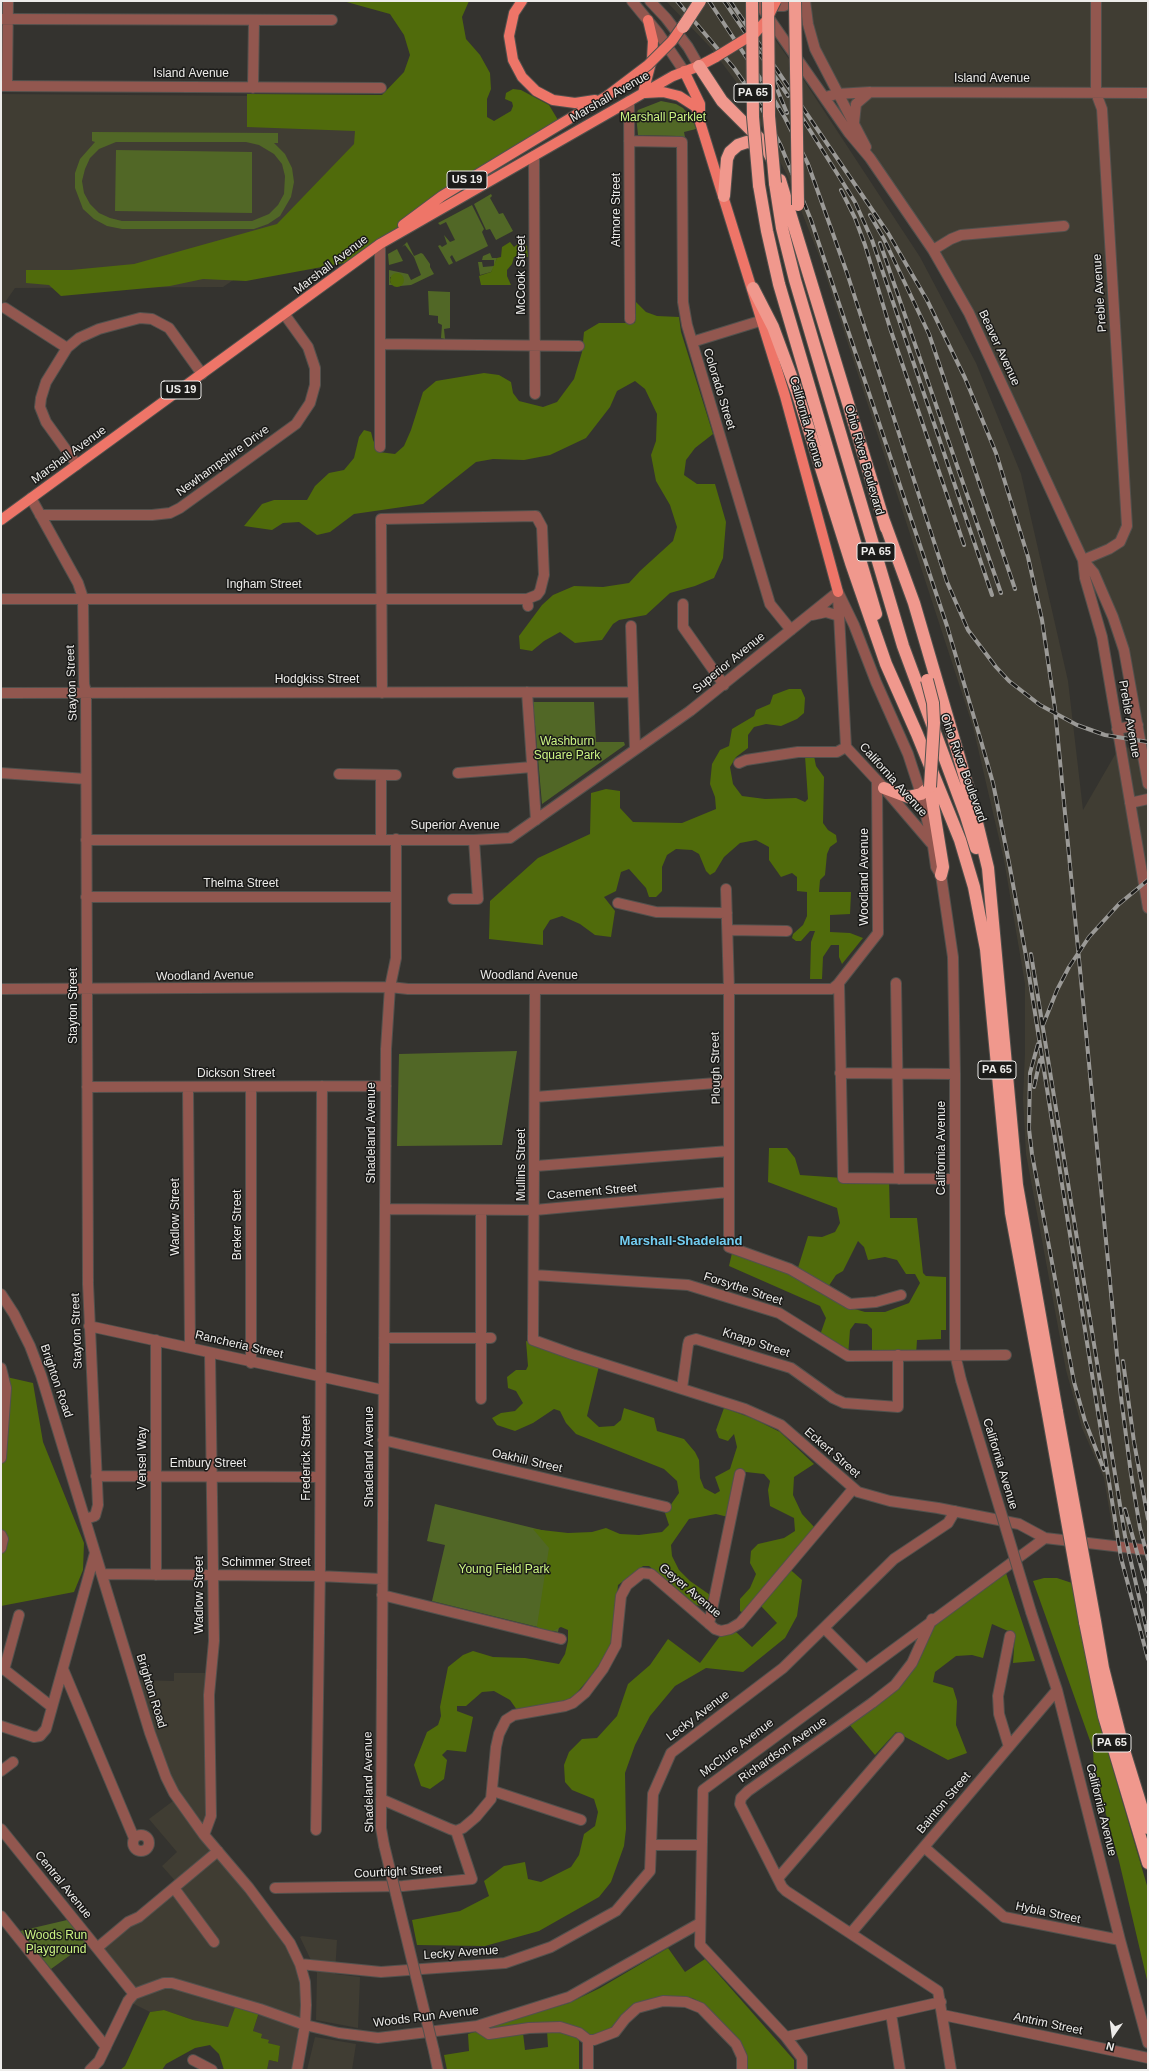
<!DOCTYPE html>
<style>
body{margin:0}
#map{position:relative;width:1149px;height:2071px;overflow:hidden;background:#34332f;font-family:Arial,sans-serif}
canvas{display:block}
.frame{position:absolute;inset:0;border:2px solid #edecea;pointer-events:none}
.north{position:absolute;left:1093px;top:2015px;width:40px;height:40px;-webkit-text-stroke:3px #1b1b19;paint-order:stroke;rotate:194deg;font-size:11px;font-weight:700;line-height:16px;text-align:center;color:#edecea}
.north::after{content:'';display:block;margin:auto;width:14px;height:18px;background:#edecea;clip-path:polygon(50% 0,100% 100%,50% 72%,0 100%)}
</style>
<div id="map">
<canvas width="1149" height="2071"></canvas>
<div class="frame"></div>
<div class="north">N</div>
</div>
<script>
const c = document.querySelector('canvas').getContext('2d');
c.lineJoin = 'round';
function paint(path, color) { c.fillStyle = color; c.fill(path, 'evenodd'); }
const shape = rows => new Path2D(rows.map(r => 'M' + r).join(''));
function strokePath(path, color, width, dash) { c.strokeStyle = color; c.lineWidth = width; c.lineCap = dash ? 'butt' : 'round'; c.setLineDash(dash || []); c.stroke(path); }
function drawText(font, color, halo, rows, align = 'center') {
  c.font = font + ' Arial,sans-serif'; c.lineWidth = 3; c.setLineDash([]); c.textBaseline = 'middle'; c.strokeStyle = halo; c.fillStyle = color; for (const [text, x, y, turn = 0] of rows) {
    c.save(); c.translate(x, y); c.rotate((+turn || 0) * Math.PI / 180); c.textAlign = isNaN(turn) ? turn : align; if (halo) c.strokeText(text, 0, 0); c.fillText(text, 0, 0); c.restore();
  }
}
paint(shape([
 [666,1,748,1,805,82,920,257,976,363,1021,474,1068,681,1083,810,1120,746,1142,750,1124,650,969,313,870,158,826,72,805,1,1148,1,1148,1541,1114,1538,1104,1478,1082,1428,1066,1370,1026,1154,1023,1099,1025,1053,1025,984,1004,860,973,727,820,258,787,175,743,91,710,47],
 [1,94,381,97,378,182,223,287,15,288,1,308],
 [174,1673,212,1673,211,1782,204,1835,275,1922,305,1982,297,2070,267,2070,269,2060,278,2062,280,2047,268,2043,253,2031,260,2009,228,2027,193,2020,164,2010,150,2012,128,2001,134,1994,97,1948,178,1884,162,1866,177,1852,149,1819,177,1798,134,1680,174,1681],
 [302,1936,337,1940,335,1974,360,1977,358,2028,316,2020,317,1973,300,1937],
 [315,2037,356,2044,352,2070,307,2070]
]), '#403d33');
paint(shape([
 [661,101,676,104,683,108,692,118,696,129,684,132,686,142,676,136,638,135,636,115,638,110],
 [92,132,278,133,278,143,274,143,285,154,292,168,294,182,291,197,280,216,268,224,254,229,122,229,107,226,94,219,83,209,75,188,75,173,80,159,95,142,92,141],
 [116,142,246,142,259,145,274,154,282,164,285,176,284,194,278,205,269,214,252,221,122,221,110,218,99,213,90,204,84,193,82,181,85,169,90,158,99,149],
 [116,150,252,152,252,213,115,211],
 [491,194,492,196,490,198,499,214,503,213,513,231,496,240,490,229,486,230,474,204],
 [472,205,484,229,482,232,488,246,456,262,452,255,450,257,453,263,449,265,438,246,440,245,442,247,447,244,444,235,450,242,455,240,446,222,440,225,438,223],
 [407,242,414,256,421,253,423,254,430,264,430,267,434,274,411,285,400,286,403,278,390,277,390,282,393,285,389,285,389,270,408,274,411,280,421,275,414,257,405,245,402,247],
 [397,249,403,261,389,265,388,254],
 [490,253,492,258,497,258,494,267,491,272,480,275,478,262,482,262,483,267,494,266,494,260,482,260,483,256],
 [428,291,450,292,450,328,444,329,445,339,441,338,442,325,438,323,438,316,429,315],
 [533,702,594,702,596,742,624,742,625,745,542,804],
 [517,1051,502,1145,397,1146,399,1054],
 [435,1504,578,1539,558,1632,432,1601,445,1545,427,1541],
 [67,1920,87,1943,51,1969,20,1931]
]), '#516726');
paint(shape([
 [343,1,469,1,462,17,466,39,480,55,490,73,491,89,487,99,487,117,494,121,511,111,513,106,512,102,505,99,506,93,513,89,521,90,549,105,561,125,456,187,360,260,246,281,203,279,170,286,61,296,49,285,26,283,26,270,71,270,134,264,277,224,354,144,355,131,247,127,247,94,382,95,404,72,410,55,404,35,390,14],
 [510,242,514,247,518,244,527,246,528,257,514,257,512,264,507,270,507,276,511,285,481,285,479,276,491,272,497,258,501,257,502,247],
 '390 280a7 7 0 1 1 14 0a7 7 0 1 1-14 0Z',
 [636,302,646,312,657,316,679,317,681,332,713,434,695,448,686,460,684,475,697,484,715,484,726,522,723,558,714,578,695,586,670,593,646,615,619,620,613,624,602,640,575,643,560,632,544,641,532,651,520,649,519,636,542,605,553,595,574,586,603,587,629,583,640,571,673,541,677,527,670,505,656,481,651,455,656,441,657,414,645,389,635,381,617,391,610,407,586,438,550,455,524,460,493,459,476,462,423,504,354,514,330,532,317,535,299,522,283,523,272,530,244,526,262,504,274,500,307,500,315,486,329,473,344,470,354,458,359,437,364,430,371,432,373,440,379,452,395,454,404,446,411,430,423,392,436,381,484,373,499,375,511,382,513,393,519,401,543,407,557,402,574,379,582,352,584,332,599,323,635,323],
 [789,689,801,689,805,698,804,713,797,719,781,726,766,724,754,727,748,735,748,748,736,757,730,767,733,784,742,796,765,799,796,798,805,802,808,799,805,756,814,756,816,766,824,777,823,823,828,830,836,835,837,842,830,847,827,854,825,875,820,880,819,892,851,892,850,914,830,915,830,932,850,933,863,938,842,964,839,957,839,945,831,945,823,957,822,979,810,979,811,942,815,931,810,931,801,941,796,941,792,938,793,934,803,925,807,916,807,892,797,891,797,877,792,873,781,877,769,860,769,847,756,840,740,843,724,857,715,872,710,875,706,871,699,854,692,850,676,849,667,855,662,867,662,891,656,897,649,897,646,888,629,869,621,872,616,891,604,897,615,911,611,937,595,935,580,924,562,916,550,920,543,931,543,945,489,939,490,901,538,858,590,834,591,793,606,789,620,791,620,808,633,822,682,823,716,809,715,797,710,784,712,764,720,750,729,746,732,729,754,716,756,710,770,704,773,695],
 [769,1148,787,1148,795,1158,800,1175,843,1178,889,1179,890,1218,917,1218,923,1273,926,1276,946,1277,946,1330,941,1330,941,1339,917,1340,916,1355,872,1355,872,1329,867,1324,855,1323,850,1330,848,1356,819,1338,826,1318,820,1306,729,1266,732,1253,796,1274,808,1236,822,1237,835,1232,840,1223,837,1208,768,1182],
 [858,1241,864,1247,868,1260,885,1257,897,1260,906,1274,915,1274,920,1283,909,1303,885,1312,865,1312,841,1305,824,1293,836,1275,843,1271],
 [526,1341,599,1366,587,1416,599,1427,614,1426,621,1420,624,1408,654,1418,657,1431,684,1439,695,1452,699,1460,700,1478,704,1488,715,1494,720,1491,715,1477,730,1469,737,1447,734,1434,728,1441,719,1438,716,1430,724,1408,752,1418,780,1432,814,1464,794,1477,793,1495,802,1514,815,1528,785,1565,802,1580,797,1616,785,1638,743,1672,706,1668,675,1686,650,1716,635,1745,625,1773,626,1829,624,1846,611,1882,599,1897,539,1931,485,1946,417,1945,412,1920,460,1911,489,1896,484,1881,504,1866,525,1862,528,1879,541,1882,571,1867,579,1855,584,1834,595,1826,598,1812,594,1799,572,1790,565,1782,564,1765,569,1752,582,1739,597,1738,617,1716,628,1684,650,1665,668,1639,700,1663,720,1636,736,1632,752,1647,777,1623,761,1606,751,1618,740,1611,740,1599,750,1588,756,1574,750,1563,751,1551,758,1544,784,1538,795,1531,794,1518,770,1506,768,1490,770,1481,764,1474,737,1471,728,1517,716,1514,689,1519,671,1545,672,1556,679,1570,690,1581,713,1597,712,1601,701,1606,696,1605,649,1566,643,1566,618,1585,612,1647,591,1676,575,1695,566,1701,517,1710,510,1700,494,1691,482,1692,466,1706,457,1706,457,1711,473,1717,466,1752,447,1750,442,1755,447,1760,444,1779,430,1789,421,1786,414,1765,427,1732,438,1725,441,1716,440,1707,448,1667,463,1655,473,1651,493,1657,525,1658,559,1664,565,1654,568,1641,568,1630,561,1627,548,1633,540,1631,537,1626,549,1548,533,1529,568,1533,592,1532,606,1528,620,1534,639,1535,662,1532,669,1525,665,1513,679,1493,677,1481,664,1469,576,1434,566,1423,560,1411,554,1409,533,1423,515,1431,497,1425,492,1418,501,1413,515,1411,523,1403,516,1391,508,1388,507,1377,516,1370,526,1370,528,1366],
 [2,1376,33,1383,43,1442,84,1543,83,1570,74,1592,1,1606,1,1466,5,1433],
 [1006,1573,1035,1661,1013,1663,1015,1634,992,1624,983,1658,972,1655,956,1656,935,1672,933,1682,953,1688,957,1701,956,1725,967,1753,948,1760,896,1732,875,1755,849,1724,894,1690,933,1626],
 [1044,1578,1057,1578,1072,1583,1102,1732,1148,1889,1148,1984,1119,1861,1094,1771,1093,1749,1033,1581],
 [668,1948,685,1972,705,1959,794,2060,794,2070,745,2070,724,2029,700,2002,692,1998,664,1996,626,2011,611,2029,591,2037,570,2025,554,2022,530,2024,492,2030,489,2026,569,2003,600,1988],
 [237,2002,260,2009,253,2031,262,2034,261,2038,269,2040,268,2043,280,2046,278,2062,269,2060,267,2070,224,2070,219,2054,210,2045,195,2048,166,2064,162,2070,120,2070,125,2066,150,2012,164,2010,193,2020,228,2027],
 [547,2030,576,2036,579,2041,579,2069,447,2070,444,2055,469,2051,468,2034,478,2031,489,2039,523,2033,525,2050,548,2047]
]), '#506b0b');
const minor = shape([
 [632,1,659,34,684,71],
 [650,1,666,18,688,47,699,66],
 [757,1,849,133,870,158,933,250,969,313,1083,560,1094,573,1113,617,1124,650,1148,784],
 [805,1,808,24,815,49,866,147],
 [765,6,784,6,793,1],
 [1,19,332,20],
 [1,86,381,88],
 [7,86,8,1],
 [253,88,254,20],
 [825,97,837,94,870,92,1148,93],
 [629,101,630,319],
 [854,123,856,104,870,92],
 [629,141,682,142,683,302,687,325,770,604,791,630],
 [534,156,535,394],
 [380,244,380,447],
 [933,250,951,239,961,235,1064,226],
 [5,308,67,348],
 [692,342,763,320],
 [380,344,579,346],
 [77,465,46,422,40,407,41,398,46,382,67,348,79,338,99,329,140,318,152,319,169,328,202,374],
 [31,498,78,583,83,598,84,684,86,692,88,1284,98,1505,95,1516,85,1519],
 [40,515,152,515,170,513,180,508,296,424,310,403,315,385,315,368,308,347,285,315],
 [1083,560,1109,549,1120,542,1127,526,1102,109,1096,93,1096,1],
 [1083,560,1085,578,1102,637,1148,908],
 [838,592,854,625,876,682,908,754,921,794,933,846,936,867,941,875,953,957,955,1074,955,1354,961,1380],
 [838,596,846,747,884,788,931,843],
 [1,599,527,599],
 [683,604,683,627,724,685],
 [812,615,826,612,839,616],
 [631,626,635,749],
 [527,692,536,820],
 [1,693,632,692],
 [382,693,381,519,536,516,542,527,544,575,540,591,537,595,527,599,528,606],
 [1117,729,1138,725],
 [739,763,746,760,798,752,837,752,846,747],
 [1,773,86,779],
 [458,773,532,767],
 [339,774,396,775],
 [381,775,381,839],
 [1130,803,1148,799],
 [86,840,474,840,510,838,690,711,838,592],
 [726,889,729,989,729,1247,790,1269,850,1304,876,1302,901,1295],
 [86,897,396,897],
 [453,899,478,899,474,840],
 [618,903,656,912,727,913],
 [728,930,787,931],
 [839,983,843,1178,955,1179],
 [896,983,899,1179],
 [1,989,390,987,408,989,832,989,838,984,878,933,877,780],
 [535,989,533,1340,572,1354,745,1409,781,1425,858,1492,890,1501,938,1508,1019,1524,1045,1538,1148,1550],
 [840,1073,955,1074],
 [87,1087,386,1086],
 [188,1087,190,1347],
 [251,1087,251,1363],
 [535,1097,729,1082],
 [536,1166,729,1151],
 [385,1209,535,1210,729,1192],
 [481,1210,481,1399],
 [534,1275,688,1285,779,1313,848,1356,1006,1355],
 [1,1294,14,1314,30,1346,41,1375,150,1733,166,1777,174,1793,204,1835,249,1888,290,1943,300,1964,305,1982,306,2005,305,2025,297,2070],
 [89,1326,383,1390],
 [384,1338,491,1338],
 [1,1368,6,1388,1,1458],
 [682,1388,688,1345,689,1341,696,1339,791,1368,833,1398,844,1403,898,1407,898,1355],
 [383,1440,666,1507],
 [96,1476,320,1477],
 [1,1535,3,1539,1,1548],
 [102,1574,319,1576,382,1579],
 [156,1575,156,1340],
 [382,1595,561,1639],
 [1031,1612,1057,1690,1120,1940,1148,2043],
 [932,1619,912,1663,895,1685,872,1703,748,1791,741,1798,740,1804,782,1887,786,1891,938,1991,951,2070],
 [709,1624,740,1474],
 [824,1628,865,1669],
 [1,1667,52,1707],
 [63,1669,134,1838],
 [4,1670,19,1615],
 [1,1726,34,1737,40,1736,46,1729,95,1553],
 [1009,1747,999,1714,998,1696,1010,1636],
 [1,1771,13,1762],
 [493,1791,581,1820],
 [381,1799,450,1829,456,1831,463,1828,476,1817,491,1799,496,1747,499,1734,506,1720,514,1715,565,1706,573,1703,585,1693,603,1669,616,1645,621,1596,627,1585,642,1573,651,1574,715,1629,721,1631,730,1629,740,1623,853,1489],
 [1,1829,134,1994],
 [316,1830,320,1567,322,1086],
 '133 1843a8 8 0 1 1 16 0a8 8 0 1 1-16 0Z',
 [204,1835,211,1816,209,1695,214,1641,210,1354],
 [384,1845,381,1828,386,1049,390,987,396,958,396,839],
 [652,1845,701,1845],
 [924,1847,1004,1917,1120,1940],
 [779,1877,899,1738],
 [174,1888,214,1942],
 [275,1888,403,1886,472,1879,456,1831],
 [1,1916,106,2047],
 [851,1933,1057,1690],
 [97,1948,128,1922,139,1917,218,1851],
 [300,1964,381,1972,505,1963,551,1947,616,1911,650,1871,653,1794,671,1753,783,1668,894,1559,948,1523,955,1511],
 [891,2014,900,2070],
 [943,2015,1148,2058],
 [477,2026,489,2034,529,2028,560,2027,579,2033,588,2040,594,2040,615,2032,625,2019,637,2008,663,2001,686,2002,701,2008,736,2044,742,2057,742,2070],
 [786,2037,941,2002],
 [434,2051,438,2070],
 [193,2060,212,2070],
 [90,2070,99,2061,128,2001,134,1994,164,1983,172,1983,260,2009,305,2025,339,2033,378,2038,477,2026,569,1997,700,1923],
 [588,2070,588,2040],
 [802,2070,802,2058,786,2037,700,1945,703,1790,1045,1538]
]);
const major = shape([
 [522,1,514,13,509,36,513,60,522,77,536,91,553,100,575,103,595,100],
 [684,71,700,104,700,122,785,396,838,592],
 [643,93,652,59,653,41,648,20],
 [645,93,663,92,679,96,696,107,699,117],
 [403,225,442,196,607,96],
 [1,520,380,244,673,76,699,66,716,57]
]);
const highway = shape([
 [699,66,722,101,763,142,773,161],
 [780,180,886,528],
 [775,183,782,228,795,280,903,646,966,816,976,848],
 [759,185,767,231,779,284,876,614],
 [724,196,727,159,730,152,738,145,747,142,756,144,764,149],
 [753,288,773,327,797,392,851,563,886,664,917,734,960,840,974,887,986,949,1011,1213,1048,1414],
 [884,521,914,603,971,798,988,868,1017,1185,1057,1412],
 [884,788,908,797,921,794,930,787,943,867,941,875],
 [1095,1621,1103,1668,1123,1747,1148,1828],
 [1085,1622,1104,1716,1148,1863]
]);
strokePath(minor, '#52514d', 12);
strokePath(major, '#52514d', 12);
strokePath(highway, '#52514d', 14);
strokePath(minor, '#92574f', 10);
strokePath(major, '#ee7568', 10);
strokePath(highway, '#f0988d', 12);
const rail = shape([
 [677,1,734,68,761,107,781,146,811,220,947,626,981,741,993,783,1010,868,1026,956,1121,1558,1148,1659],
 [709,1,770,93,785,118,808,164,847,273,947,582,968,630,996,667,1009,681,1040,705,1077,725,1105,735,1148,742],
 [724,1,788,96],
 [730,1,888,233,927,300,965,378,996,453,1028,557,1042,620,1055,709,1121,1397,1131,1474,1140,1528,1148,1559],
 [774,82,787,113],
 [796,108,855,202,872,240,992,595],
 [841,190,855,218,865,245,890,328,964,545],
 [870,215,884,239,929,334,1015,589],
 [880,243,1001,593],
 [1031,954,1125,1536,1148,1636],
 [1043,1025,1057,990,1069,967,1089,937,1119,904,1148,880],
 [1038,1044,1030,1073,1029,1129,1032,1154,1074,1382,1085,1421,1104,1470],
 [1034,1087,1040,1060],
 [1123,1361,1134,1442,1148,1519],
 [1125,1509,1148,1592]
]);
strokePath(rail, '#9b9a97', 4);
strokePath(rail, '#1b1b19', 2.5, [8]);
const minorBridge = shape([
 [961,1380,1031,1612],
 [384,1845,434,2051]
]);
const majorBridge = shape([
 [716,57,755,33,766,21,776,1],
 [607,96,648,65,672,41,686,21]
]);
const highwayBridge = shape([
 [752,1,753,117,759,185],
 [768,1,769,116,775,183],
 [795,1,798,205],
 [683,27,700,1],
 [927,680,933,703,934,723,930,787],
 [1057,1412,1095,1621],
 [1048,1414,1085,1622]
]);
strokePath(minorBridge, '#52514d', 12, []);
strokePath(majorBridge, '#52514d', 12, []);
strokePath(highwayBridge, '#52514d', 14, []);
strokePath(minorBridge, '#92574f', 10);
strokePath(majorBridge, '#ee7568', 10);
strokePath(highwayBridge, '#f0988d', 12);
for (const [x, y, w] of [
 [753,93,38],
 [467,180,40],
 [181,390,40],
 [876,552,38],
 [997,1070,38],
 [1112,1743,38]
]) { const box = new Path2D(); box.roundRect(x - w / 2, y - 9, w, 18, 3); c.fillStyle = '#1b1b19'; c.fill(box); strokePath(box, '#edecea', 1); }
drawText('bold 11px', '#edecea', null, [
 ["PA 65",753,93],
 ["US 19",467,180],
 ["US 19",181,390],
 ["PA 65",876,552],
 ["PA 65",997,1070],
 ["PA 65",1112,1743]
]);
drawText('12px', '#edecea', '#1b1b19', [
 ["Island Avenue",191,74],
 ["Island Avenue",992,79],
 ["Marshall Avenue",610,97,-30],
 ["Atmore Street",617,210,-90],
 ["Marshall Avenue",331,265,-37],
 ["McCook Street",522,275,-90],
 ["Preble Avenue",1100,293,-94],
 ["Beaver Avenue",999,348,65],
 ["Colorado Street",719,389,73],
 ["California Avenue",806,422,74],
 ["Marshall Avenue",69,455,-36],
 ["Ohio River Boulevard",864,460,74],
 ["Newhampshire Drive",223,461,-36],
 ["Ingham Street",264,585],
 ["Superior Avenue",729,663,-39],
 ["Hodgkiss Street",317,680],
 ["Stayton Street",72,683,-92],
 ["Preble Avenue",1129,719,80],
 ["Ohio River Boulevard",963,768,70],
 ["California Avenue",893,780,48],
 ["Superior Avenue",455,826],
 ["Woodland Avenue",865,877,-90],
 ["Thelma Street",241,884],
 ["Woodland Avenue",205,976,-1],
 ["Woodland Avenue",529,976],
 ["Stayton Street",74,1006,-90],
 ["Plough Street",716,1068,-91],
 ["Dickson Street",236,1074],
 ["Shadeland Avenue",372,1133,-90],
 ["California Avenue",942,1148,-90],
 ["Mullins Street",522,1165,-90],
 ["Casement Street",592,1192,-5],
 ["Wadlow Street",176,1217,-90],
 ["Breker Street",238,1225,-90],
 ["Forsythe Street",743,1289,18],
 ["Stayton Street",77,1331,-92],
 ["Knapp Street",756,1343,18],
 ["Rancheria Street",239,1345,13],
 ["Brighton Road",56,1381,71],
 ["Eckert Street",832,1453,41],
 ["Shadeland Avenue",370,1457,-90],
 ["Vensel Way",143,1458,-90],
 ["Frederick Street",307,1458,-90],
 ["Oakhill Street",527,1461,13],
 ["Embury Street",208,1464],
 ["California Avenue",1000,1464,73],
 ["Schimmer Street",266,1563],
 ["Geyer Avenue",690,1591,40],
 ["Wadlow Street",200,1595,-90],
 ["Brighton Road",151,1691,73],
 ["Lecky Avenue",698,1716,-37],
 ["McClure Avenue",737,1748,-37],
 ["Richardson Avenue",783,1750,-35],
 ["Shadeland Avenue",369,1782,-91],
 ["Bainton Street",944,1803,-50],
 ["California Avenue",1101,1810,76],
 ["Courtright Street",398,1872,-3],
 ["Central Avenue",63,1885,51],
 ["Hybla Street",1048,1913,12],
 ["Lecky Avenue",461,1953,-4],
 ["Woods Run Avenue",426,2017,-7],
 ["Antrim Street",1048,2024,12]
]);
drawText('12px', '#ccf583', '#1b1b19', [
 ["Marshall Parklet",663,118],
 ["Washburn",567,742],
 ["Square Park",567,756],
 ["Young Field Park",504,1570],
 ["Woods Run",56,1936],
 ["Playground",56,1950]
]);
drawText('bold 13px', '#73cdf1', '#1b1b19', [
 ["Marshall-Shadeland",681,1241]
]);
</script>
